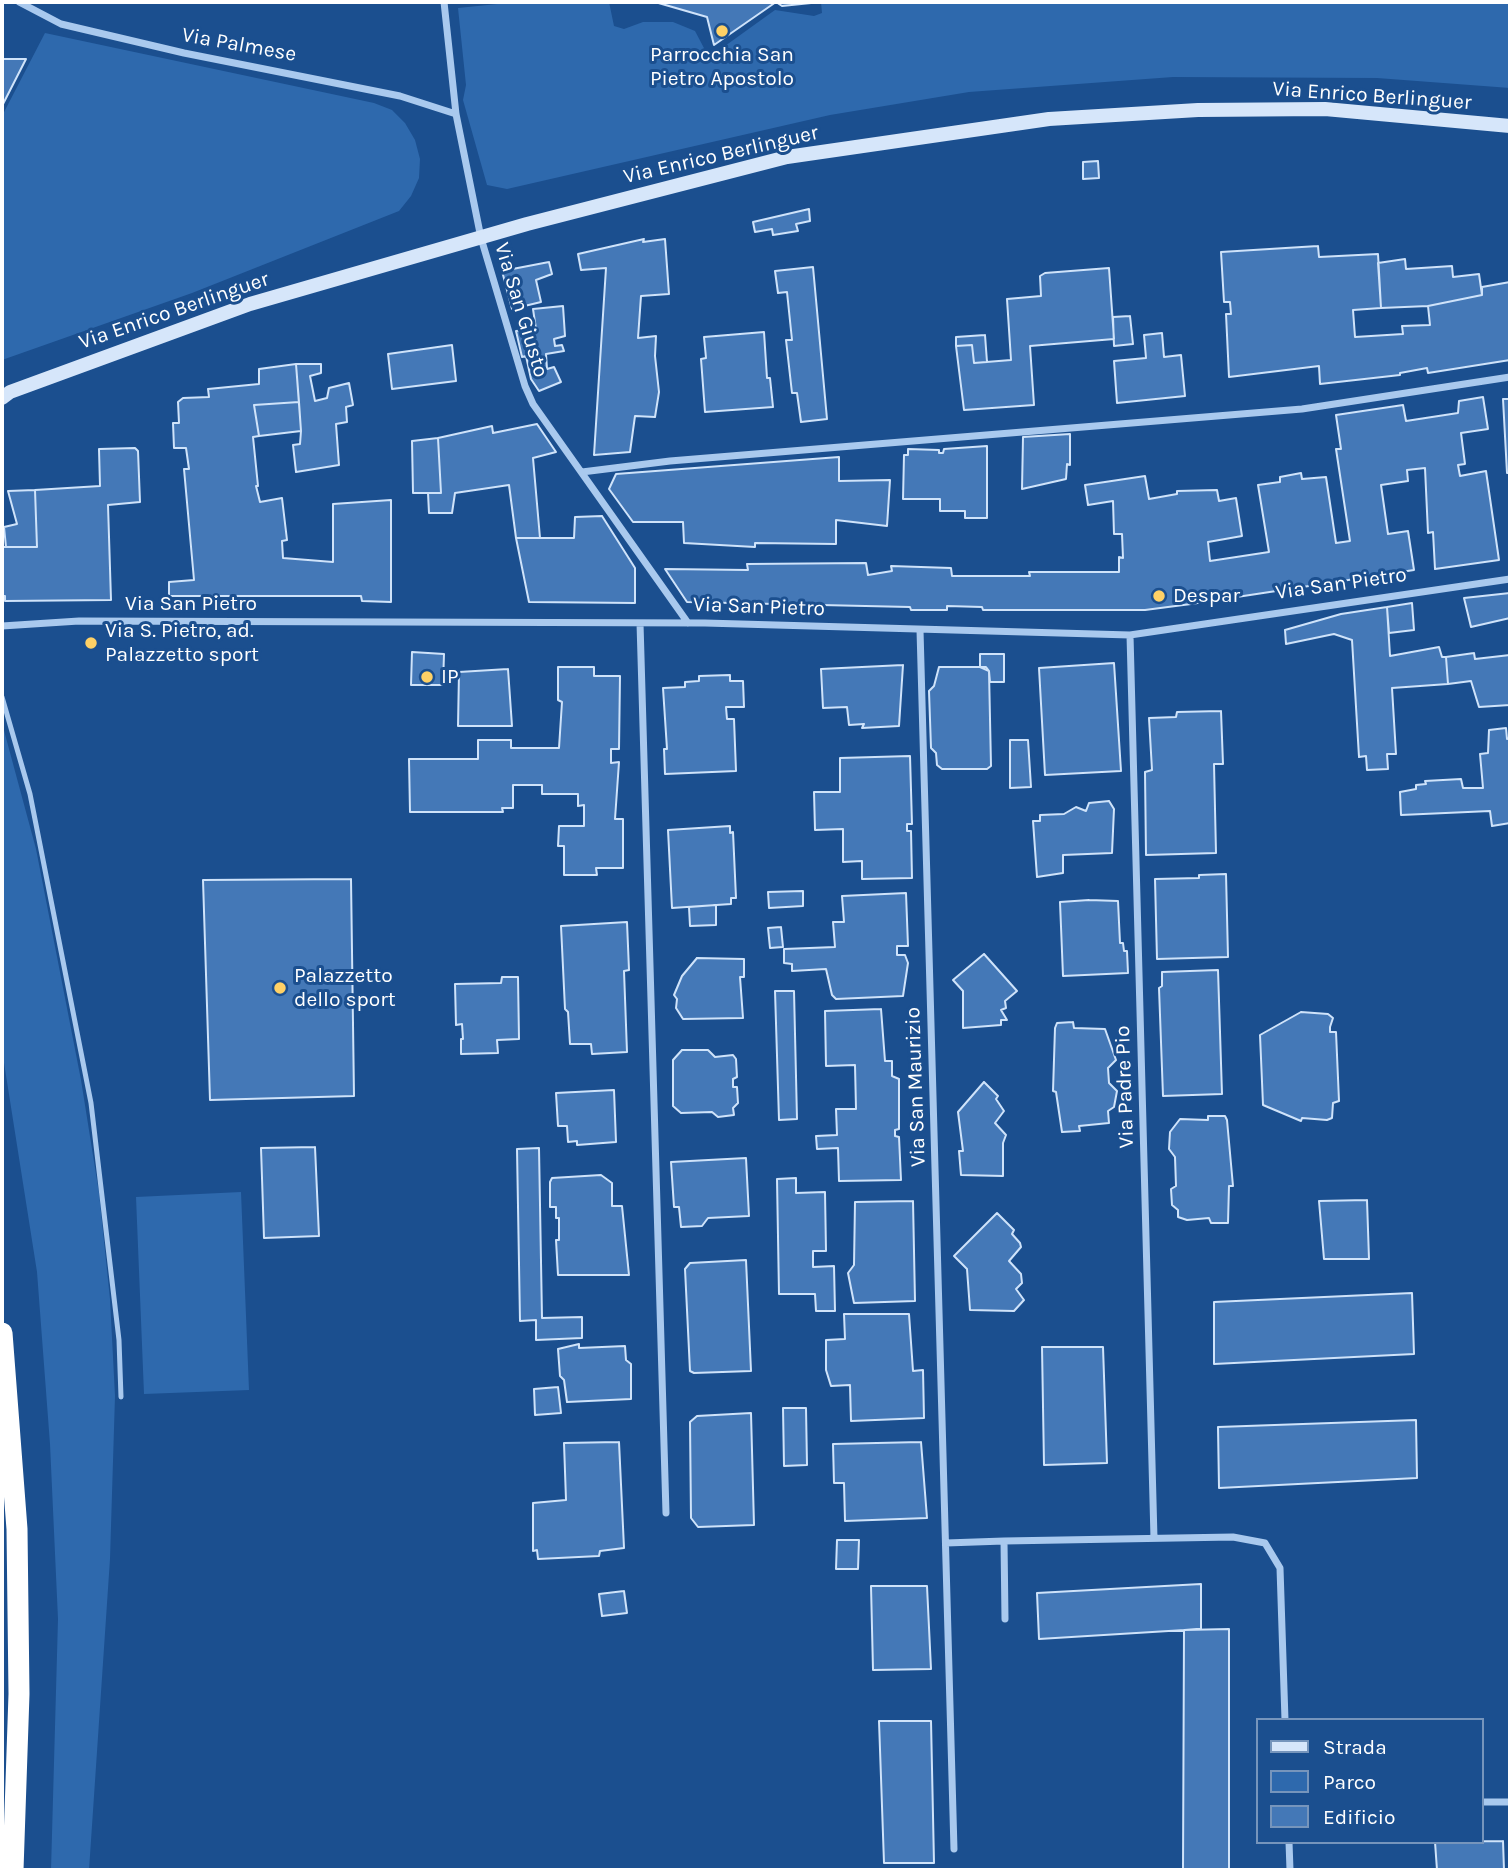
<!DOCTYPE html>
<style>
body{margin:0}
#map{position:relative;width:1512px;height:1872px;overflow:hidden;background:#1b4f8f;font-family:Karla,sans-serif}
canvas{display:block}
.frame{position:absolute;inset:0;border:4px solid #fff;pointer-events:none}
.legend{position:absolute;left:1256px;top:1718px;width:228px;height:126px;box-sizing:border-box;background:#1b4f8f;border:2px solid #7695bc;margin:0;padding:9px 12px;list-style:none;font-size:21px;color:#fff}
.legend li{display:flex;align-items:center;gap:14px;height:35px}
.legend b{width:35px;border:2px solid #7695bc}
</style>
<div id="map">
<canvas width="1512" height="1872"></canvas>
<div class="frame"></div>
<ul class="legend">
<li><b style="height:9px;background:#d6e6fa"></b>Strada</li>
<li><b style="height:19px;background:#2e69ad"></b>Parco</li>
<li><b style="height:19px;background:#4478b7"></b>Edificio</li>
</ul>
</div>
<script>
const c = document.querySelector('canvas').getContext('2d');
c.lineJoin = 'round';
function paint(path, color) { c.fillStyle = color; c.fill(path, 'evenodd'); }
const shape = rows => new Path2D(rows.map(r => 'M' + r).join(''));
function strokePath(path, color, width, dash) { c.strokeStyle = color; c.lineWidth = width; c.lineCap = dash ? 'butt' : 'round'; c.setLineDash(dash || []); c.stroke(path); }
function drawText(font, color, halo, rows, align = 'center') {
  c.font = font + ' Karla,sans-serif'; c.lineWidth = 6; c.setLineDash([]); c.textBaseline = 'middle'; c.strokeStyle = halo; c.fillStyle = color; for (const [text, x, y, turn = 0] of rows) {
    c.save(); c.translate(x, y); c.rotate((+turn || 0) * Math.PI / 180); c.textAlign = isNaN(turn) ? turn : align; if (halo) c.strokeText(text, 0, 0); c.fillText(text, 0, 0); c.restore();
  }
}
paint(shape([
 [517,2,609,2,614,26,624,29,643,22,673,22,695,31,705,50,718,51,775,10,814,16,822,13,821,2,1510,2,1510,88,1377,78,1173,77,969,92,830,115,507,189,487,185,463,100,466,85,458,8],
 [45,33,374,103,392,110,405,123,415,140,420,159,419,178,411,196,399,211,192,293,2,360,2,116],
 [2,723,36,849,81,1080,99,1193,110,1299,115,1396,110,1559,89,1870,51,1870,58,1619,50,1444,37,1272,2,1050],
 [241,1192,249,1390,144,1394,136,1197]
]), '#2e69ad');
const building = shape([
 [655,2,811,2,811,3,782,6,776,2,714,45,707,17,655,2],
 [2,59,26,59,2,106,2,59],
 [1098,161,1099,178,1083,179,1083,162,1098,161],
 [809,209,810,221,796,224,798,231,773,235,772,229,755,232,753,222,809,209],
 [644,239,643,242,665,239,669,294,641,296,638,338,656,336,655,356,659,392,655,417,635,416,630,452,594,455,606,268,581,270,578,254,644,239],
 [1318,246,1319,257,1378,254,1381,308,1353,310,1355,337,1403,334,1402,326,1430,325,1428,306,1482,295,1482,287,1510,282,1510,360,1428,373,1427,368,1400,373,1400,375,1320,384,1319,366,1229,377,1226,314,1231,314,1230,302,1224,302,1221,252,1318,246],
 [1405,259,1406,269,1452,266,1453,277,1479,274,1482,295,1428,306,1381,308,1378,263,1405,259],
 [549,262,552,274,536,280,541,302,512,309,502,271,549,262],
 [813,267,827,419,801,422,797,393,792,393,786,340,792,340,787,292,778,293,775,271,813,267],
 [1109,268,1114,339,1030,346,1034,405,964,410,956,346,972,345,974,363,1011,360,1007,299,1041,296,1040,276,1045,273,1109,268],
 [563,306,565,336,554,339,555,346,562,345,564,351,546,354,547,369,554,367,561,382,539,391,531,379,526,356,522,357,516,331,536,329,533,309,563,306],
 [1130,316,1133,344,1114,346,1113,317,1130,316],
 [764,332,767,378,770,378,773,407,705,412,701,359,706,358,704,337,764,332],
 [1162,333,1164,357,1181,355,1185,396,1117,403,1114,361,1146,358,1144,335,1162,333],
 [985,335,987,362,974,363,972,345,956,346,956,337,985,335],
 [452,345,456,381,392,389,388,354,452,345],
 [296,364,299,402,254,405,259,436,253,437,258,486,256,486,260,502,282,498,287,540,282,541,283,558,333,562,333,504,391,500,391,602,362,601,361,596,169,596,169,582,194,580,184,469,189,469,186,448,174,448,173,423,179,423,178,402,183,398,209,397,208,389,259,384,259,369,296,364],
 [296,364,321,364,321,373,310,376,315,401,327,398,329,388,349,383,353,405,346,407,347,422,336,424,339,465,296,472,293,445,300,444,301,431,296,364],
 [1483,397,1488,429,1461,433,1465,464,1458,465,1460,476,1486,471,1499,560,1435,569,1433,532,1428,533,1425,468,1407,470,1408,481,1381,485,1388,534,1408,531,1414,570,1191,604,1145,610,983,610,982,607,947,606,947,610,911,610,910,607,687,602,665,569,748,570,747,564,866,563,868,575,892,571,891,566,951,568,952,576,1030,576,1029,572,1119,572,1119,557,1123,558,1122,534,1114,534,1113,501,1088,505,1085,485,1145,476,1149,499,1177,494,1177,491,1217,490,1219,501,1236,498,1242,536,1208,542,1210,561,1269,552,1258,485,1280,482,1280,477,1301,473,1302,479,1326,477,1336,543,1350,541,1336,449,1341,449,1336,415,1403,405,1406,421,1458,413,1459,401,1483,397],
 [1503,399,1510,399,1510,473,1507,473,1503,399],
 [299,402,301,431,259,436,254,405,299,402],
 [537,424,556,452,533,458,540,538,516,538,509,485,455,493,452,513,429,513,428,493,441,493,438,438,492,426,493,433,537,424],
 [1070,434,1070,465,1067,464,1066,479,1022,489,1023,437,1070,434],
 [438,438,441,493,413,493,412,441,438,438],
 [987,446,987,518,965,518,965,511,940,511,940,499,903,499,904,455,908,455,908,449,939,450,939,453,943,453,944,449,987,446],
 [135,448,138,451,140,502,108,505,111,600,5,601,5,596,2,596,2,547,37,547,35,490,100,486,99,449,135,448],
 [839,457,839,481,890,480,887,526,836,520,836,544,755,543,755,547,684,543,683,522,633,522,609,489,616,474,839,457],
 [35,490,37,547,6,547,4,527,17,524,8,491,35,490],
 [602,516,635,568,635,603,529,602,516,538,574,538,575,517,602,516],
 [1510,593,1510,618,1471,627,1464,598,1510,593],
 [1412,603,1414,630,1389,633,1387,607,1412,603],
 [1387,607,1390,656,1439,647,1442,657,1446,657,1448,684,1392,688,1396,754,1387,754,1388,769,1367,770,1366,756,1359,757,1352,640,1334,634,1286,644,1285,630,1341,614,1387,607],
 [412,652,444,654,443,685,411,685,412,652],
 [1474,653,1475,659,1510,655,1510,705,1479,707,1471,681,1448,684,1446,657,1474,653],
 [980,654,1004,654,1004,682,990,682,989,671,980,667,980,654],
 [1114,663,1121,771,1045,775,1039,668,1114,663],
 [903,665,899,726,862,728,864,724,849,725,847,707,823,708,821,669,903,665],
 [558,667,594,667,594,676,620,676,619,749,611,749,611,763,619,762,615,819,623,819,623,868,596,868,597,875,564,875,564,846,558,846,559,826,584,826,584,805,578,806,578,794,542,794,542,785,513,785,513,808,502,808,503,812,410,812,409,759,478,759,478,740,511,740,511,748,559,748,562,702,558,700,558,667],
 [939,667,986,667,989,671,991,766,987,769,942,769,937,765,936,753,931,748,929,691,934,686,939,667],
 [508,669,512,726,458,726,459,672,508,669],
 [730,675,730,681,743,681,744,707,726,707,727,719,734,719,736,771,665,774,664,749,667,749,663,688,685,687,685,682,699,681,699,676,730,675],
 [1221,711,1223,764,1214,764,1216,853,1146,855,1145,772,1152,770,1149,718,1176,717,1177,712,1221,711],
 [1506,728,1507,739,1510,738,1510,823,1492,826,1490,811,1401,815,1400,792,1416,789,1416,785,1426,784,1425,781,1461,779,1463,788,1483,788,1480,754,1488,753,1489,730,1506,728],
 [1010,740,1028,740,1031,787,1010,788,1010,740],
 [910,756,912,824,907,824,907,831,911,831,912,878,862,879,862,861,843,862,843,829,815,830,814,792,840,792,840,758,910,756],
 [1109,801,1114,809,1112,853,1063,855,1063,873,1037,877,1033,821,1040,821,1040,815,1064,814,1076,807,1086,811,1089,803,1109,801],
 [730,826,730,833,733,832,736,898,731,898,731,904,672,908,668,830,730,826],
 [1226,874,1228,957,1157,959,1155,879,1199,878,1199,875,1226,874],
 [351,879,354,1096,210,1100,203,880,351,879],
 [803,891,803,906,769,908,768,892,803,891],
 [906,893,908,946,897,946,897,955,905,955,908,963,903,996,836,999,832,995,826,969,792,971,792,964,784,963,784,949,835,947,833,922,844,922,842,896,906,893],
 [1089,900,1118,901,1120,943,1123,943,1124,951,1127,951,1128,973,1063,976,1060,902,1089,900],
 [716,905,716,925,690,926,689,907,716,905],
 [627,922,629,970,624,971,627,1052,592,1054,591,1044,570,1044,568,1012,565,1009,561,926,627,922],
 [781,927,783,947,770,948,768,928,781,927],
 [984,954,1017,991,1005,1001,1006,1008,1001,1010,1007,1020,1001,1020,1001,1025,963,1028,963,991,953,980,984,954],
 [697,958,744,959,744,977,740,977,743,1018,683,1019,676,1008,677,999,674,995,682,976,697,958],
 [1218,970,1222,1094,1163,1096,1159,988,1162,986,1162,972,1218,970],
 [502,977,518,977,519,1039,497,1040,498,1053,461,1054,461,1039,463,1039,462,1024,456,1025,455,984,501,983,502,977],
 [775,991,794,991,797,1119,779,1120,775,991],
 [881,1009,885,1061,892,1061,892,1076,899,1079,899,1129,895,1130,895,1136,899,1137,901,1180,839,1181,838,1148,817,1149,816,1136,837,1135,836,1109,856,1109,855,1065,826,1066,825,1011,881,1009],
 [1301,1012,1328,1014,1333,1018,1330,1027,1330,1032,1336,1032,1339,1101,1333,1103,1332,1118,1327,1120,1302,1118,1301,1121,1263,1105,1260,1035,1301,1012],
 [1073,1022,1074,1028,1105,1029,1116,1060,1108,1068,1109,1083,1117,1091,1114,1107,1108,1111,1109,1123,1079,1126,1080,1131,1062,1132,1056,1092,1053,1091,1055,1028,1057,1023,1073,1022],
 [682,1050,708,1050,715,1057,733,1055,736,1059,737,1077,733,1079,733,1087,737,1087,738,1103,733,1108,734,1115,718,1117,712,1112,681,1113,673,1106,673,1060,682,1050],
 [984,1082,998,1096,996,1099,1004,1111,995,1123,1006,1135,1003,1143,1003,1176,961,1175,959,1151,963,1151,958,1112,984,1082],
 [614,1090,616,1142,577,1145,577,1141,568,1142,567,1126,558,1126,556,1093,614,1090],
 [1208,1116,1225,1116,1227,1120,1233,1186,1229,1186,1228,1223,1211,1223,1209,1218,1187,1220,1178,1217,1178,1210,1172,1205,1171,1189,1176,1186,1175,1157,1169,1149,1170,1132,1180,1119,1208,1120,1208,1116],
 [315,1147,319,1236,264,1238,261,1148,315,1147],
 [539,1148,542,1318,582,1317,582,1338,536,1340,536,1320,520,1321,517,1149,539,1148],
 [746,1158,749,1216,708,1218,702,1226,681,1227,679,1207,674,1207,671,1162,746,1158],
 [601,1175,612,1183,612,1206,622,1206,629,1275,558,1275,556,1240,559,1240,559,1218,556,1218,556,1207,550,1207,550,1182,552,1178,601,1175],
 [796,1178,796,1193,825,1192,826,1251,813,1251,813,1267,834,1266,835,1311,816,1311,815,1294,779,1294,777,1179,796,1178],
 [1367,1200,1369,1259,1324,1259,1319,1201,1367,1200],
 [913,1201,915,1301,854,1303,848,1273,854,1265,855,1202,913,1201],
 [997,1213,1014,1230,1012,1234,1020,1243,1021,1247,1009,1261,1021,1274,1022,1283,1016,1289,1024,1300,1014,1311,970,1310,967,1269,954,1256,997,1213],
 [746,1260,751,1371,694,1373,690,1371,685,1269,690,1263,746,1260],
 [1412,1293,1414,1354,1214,1364,1214,1302,1412,1293],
 [844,1314,909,1314,913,1371,923,1370,924,1418,851,1421,850,1385,831,1386,826,1370,826,1340,845,1339,844,1314],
 [579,1344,579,1348,625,1346,626,1360,631,1364,631,1399,567,1402,564,1380,560,1376,558,1349,579,1344],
 [1042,1347,1103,1347,1107,1463,1044,1465,1042,1347],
 [558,1387,561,1413,535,1415,534,1389,558,1387],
 [783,1408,806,1408,807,1465,784,1466,783,1408],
 [751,1413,754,1525,698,1527,691,1518,690,1422,697,1416,751,1413],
 [1416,1420,1417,1478,1219,1488,1218,1427,1416,1420],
 [619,1442,624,1548,600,1551,599,1556,538,1559,537,1550,533,1551,533,1503,566,1500,564,1443,619,1442],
 [921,1442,927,1518,845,1521,844,1483,834,1483,833,1444,921,1442],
 [837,1540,859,1540,858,1569,836,1569,837,1540],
 [1201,1584,1201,1629,1039,1639,1037,1593,1201,1584],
 [871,1586,927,1586,931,1669,873,1670,871,1586],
 [624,1591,627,1613,602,1616,599,1594,624,1591],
 [1229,1629,1229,1870,1183,1870,1184,1630,1229,1629],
 [879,1721,931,1721,934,1863,884,1863,879,1721],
 [1503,1841,1504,1870,1437,1870,1435,1842,1503,1841]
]);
paint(building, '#4478b7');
strokePath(building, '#cfe3fa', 2);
strokePath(shape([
 [2,697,30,794,91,1103,119,1340,121,1397]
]), '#a9c9ee', 5);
strokePath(shape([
 [19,2,61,24,184,53,400,96,456,114],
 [444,2,456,114,481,238,525,386,533,404,688,623],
 [582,472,670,461,1302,409,1510,377],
 [640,623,666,1513],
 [2,626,79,621,705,623,1130,635,1510,579],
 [920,630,954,1849],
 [1130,635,1154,1538],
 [946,1543,1004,1541],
 [1005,1619,1004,1541,1233,1537,1265,1543,1280,1568,1285,1720],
 [1482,1802,1510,1802],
 [1289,1842,1290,1870]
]), '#a9c9ee', 7);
strokePath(shape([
 [2,398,10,392,250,304,527,224,787,157,1049,119,1198,110,1325,109,1510,126]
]), '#d6e6fa', 14);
strokePath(shape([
 [2,1333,17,1529,19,1694,13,1870]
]), '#fff', 21);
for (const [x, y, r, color] of [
 [722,31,7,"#ffd166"],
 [1159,596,7,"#ffd166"],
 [91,643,7,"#ffd166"],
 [427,677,7,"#ffd166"],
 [280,988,7,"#ffd166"]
]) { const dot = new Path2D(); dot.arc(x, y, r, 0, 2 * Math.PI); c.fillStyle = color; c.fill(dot); strokePath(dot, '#1b4f8f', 2.5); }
drawText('21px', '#fff', '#1b4f8f', [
 ["Via Palmese",239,45,10],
 ["Via Enrico Berlinguer",1372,96,4],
 ["Via Enrico Berlinguer",721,155,-13],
 ["Via San Giusto",521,310,73],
 ["Via Enrico Berlinguer",174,311,-19],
 ["Via San Pietro",1341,584,-8],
 ["Via San Pietro",191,604],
 ["Via San Pietro",759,607,2],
 ["Via San Maurizio",916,1087,-92],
 ["Via Padre Pio",1125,1087,-92]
]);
drawText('21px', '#fff', '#1b4f8f', [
 ["Parrocchia San",722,55,"center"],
 ["Pietro Apostolo",722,79,"center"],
 ["Despar",1173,596],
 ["Via S. Pietro, ad.",105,631],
 ["Palazzetto sport",105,655],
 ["IP",441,677],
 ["Palazzetto",294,976],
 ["dello sport",294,1000]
], 'left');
</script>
